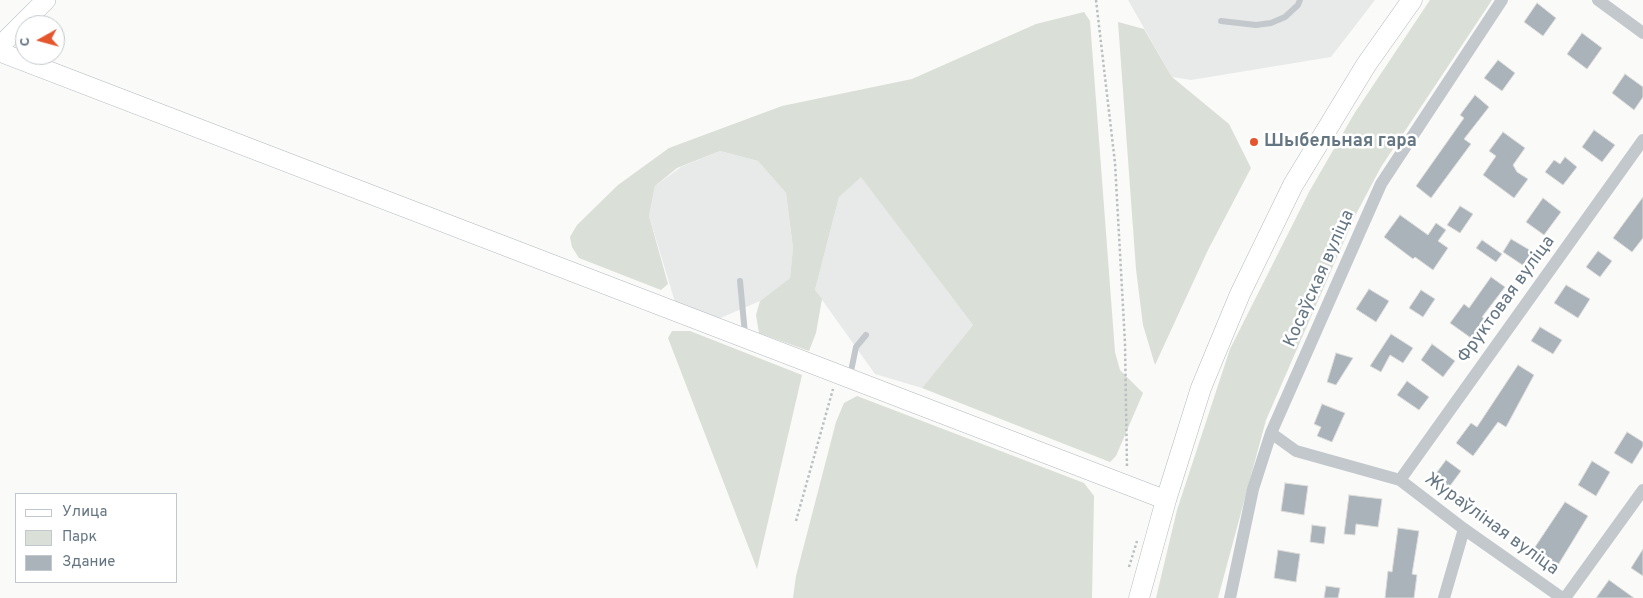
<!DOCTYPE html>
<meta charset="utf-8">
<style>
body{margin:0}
#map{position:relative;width:1643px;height:598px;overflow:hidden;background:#fafaf8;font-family:Overpass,sans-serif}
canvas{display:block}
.legend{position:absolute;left:15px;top:493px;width:162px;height:90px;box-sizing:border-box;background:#fff;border:1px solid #c1c8cd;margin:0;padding:6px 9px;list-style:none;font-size:15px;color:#657683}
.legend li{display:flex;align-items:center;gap:10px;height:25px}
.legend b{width:25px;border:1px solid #c1c8cd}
.north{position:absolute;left:15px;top:15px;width:50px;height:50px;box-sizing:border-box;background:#fff;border:1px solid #c1c8cd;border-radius:50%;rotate:263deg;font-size:14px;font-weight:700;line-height:20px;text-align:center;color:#657683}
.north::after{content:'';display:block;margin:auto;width:18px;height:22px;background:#e4572e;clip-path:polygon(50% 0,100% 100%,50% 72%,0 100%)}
</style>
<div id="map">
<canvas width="1643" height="598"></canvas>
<ul class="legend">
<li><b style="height:6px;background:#fff"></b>Улица</li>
<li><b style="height:14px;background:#dadfd7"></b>Парк</li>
<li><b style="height:14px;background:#aab3b9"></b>Здание</li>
</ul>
<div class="north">С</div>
</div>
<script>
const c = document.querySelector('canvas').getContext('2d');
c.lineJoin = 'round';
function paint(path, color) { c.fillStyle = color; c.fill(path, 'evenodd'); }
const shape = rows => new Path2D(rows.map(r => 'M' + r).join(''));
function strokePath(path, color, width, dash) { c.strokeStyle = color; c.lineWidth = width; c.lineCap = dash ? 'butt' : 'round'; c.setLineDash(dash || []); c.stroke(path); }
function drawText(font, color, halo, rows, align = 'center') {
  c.font = font + ' Overpass,sans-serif'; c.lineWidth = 5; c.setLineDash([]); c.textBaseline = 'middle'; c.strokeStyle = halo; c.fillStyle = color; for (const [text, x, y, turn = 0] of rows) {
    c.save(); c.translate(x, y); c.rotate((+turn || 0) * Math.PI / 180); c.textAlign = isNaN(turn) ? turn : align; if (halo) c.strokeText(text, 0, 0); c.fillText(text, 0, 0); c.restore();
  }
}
paint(shape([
 [1128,0,1375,0,1331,57,1191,80,1172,77],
 [720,151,758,161,786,193,793,248,790,278,760,301,718,319,675,302,649,216,655,186,681,167],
 [861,176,973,325,922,388,875,374,815,290,839,197]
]), '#e8e9e9');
paint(shape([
 [1430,0,1492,0,1381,167,1355,216,1266,420,1218,598,1156,598,1177,510,1230,349,1309,192,1354,114],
 [1084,12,1090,21,1115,352,1120,370,1143,393,1116,456,1110,462,922,388,973,325,861,177,839,197,815,290,822,299,816,333,809,351,759,333,756,315,760,301,790,278,793,248,786,193,758,161,720,151,677,168,655,186,649,216,668,284,661,290,579,258,572,247,570,237,577,225,618,185,669,148,782,106,912,79,1036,24],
 [1118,22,1144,29,1172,77,1229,124,1251,168,1208,250,1155,365,1143,325,1136,269],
 [672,331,690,331,802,375,757,569,668,338],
 [857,396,1084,483,1094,496,1092,598,793,598,796,576,836,422,844,403]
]), '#dadfd7');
const building = shape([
 [1537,3,1556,18,1543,36,1524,22,1537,3],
 [1582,33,1602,48,1587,69,1567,54,1582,33],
 [1498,60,1515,73,1502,91,1484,78,1498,60],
 [1625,74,1643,87,1643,97,1634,110,1612,93,1625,74],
 [1475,95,1489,107,1464,139,1471,144,1431,198,1416,186,1464,118,1460,115,1475,95],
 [1594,130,1615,145,1602,162,1582,147,1594,130],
 [1503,132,1525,148,1513,165,1517,172,1528,179,1514,198,1483,175,1496,156,1489,151,1503,132],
 [1565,157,1577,167,1563,185,1545,172,1554,160,1560,164,1565,157],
 [1643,197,1643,238,1632,252,1613,238,1643,197],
 [1543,198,1561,212,1544,235,1526,222,1543,198],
 [1460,206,1473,214,1460,233,1447,225,1460,206],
 [1400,215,1428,235,1436,223,1446,230,1438,241,1448,248,1433,270,1415,257,1413,259,1384,237,1400,215],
 [1511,239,1533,252,1524,266,1503,252,1511,239],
 [1482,240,1502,254,1496,262,1476,248,1482,240],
 [1598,251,1612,261,1600,277,1586,267,1598,251],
 [1491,277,1505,287,1482,317,1485,319,1471,338,1450,323,1464,304,1469,308,1491,277],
 [1566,285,1590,299,1578,318,1554,303,1566,285],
 [1369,289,1389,301,1376,322,1356,309,1369,289],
 [1421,290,1435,299,1423,317,1409,308,1421,290],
 [1540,327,1562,340,1553,354,1531,341,1540,327],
 [1391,334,1413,348,1403,363,1390,355,1381,372,1370,366,1391,334],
 [1432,344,1455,361,1443,377,1421,360,1432,344],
 [1336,353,1353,358,1336,385,1327,382,1336,353],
 [1518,365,1534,375,1506,427,1498,422,1473,456,1456,443,1471,423,1477,427,1518,365],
 [1407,381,1429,397,1419,410,1397,395,1407,381],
 [1322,404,1345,413,1332,442,1317,436,1321,427,1314,424,1322,404],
 [1627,432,1643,442,1643,446,1632,464,1614,453,1627,432],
 [1446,460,1461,471,1444,494,1429,483,1446,460],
 [1592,461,1610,472,1596,496,1578,485,1592,461],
 [1285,483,1308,486,1304,515,1281,511,1285,483],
 [1349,495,1382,499,1378,527,1356,524,1355,535,1344,534,1349,495],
 [1565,502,1588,516,1558,565,1533,550,1565,502],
 [1312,525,1326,527,1324,544,1310,542,1312,525],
 [1398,528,1419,531,1412,574,1417,575,1414,598,1385,598,1388,571,1392,572,1398,528],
 [1643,549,1643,576,1631,568,1643,549],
 [1278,550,1300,554,1296,582,1274,578,1278,550],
 [1609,580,1634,598,1596,598,1609,580],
 [1326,586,1340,588,1338,598,1324,598,1326,586]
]);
paint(building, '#aab3b9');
strokePath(building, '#dcdcda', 1);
const secondary = shape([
 [0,46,46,0],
 [0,52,1166,500]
]);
const primary = shape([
 [1139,598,1166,500,1201,388,1240,294,1293,185,1366,65,1412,0]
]);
strokePath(secondary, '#b3babf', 20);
strokePath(primary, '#b5babe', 21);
strokePath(shape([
 [1096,0,1115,163,1125,343,1127,468],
 [796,521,833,389],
 [1129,567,1137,541]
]), '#bbbfc2', 2.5, [2.5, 2.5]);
strokePath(shape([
 [1221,21,1256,25,1271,23,1285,17,1298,5,1300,0],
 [740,281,745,334],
 [850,376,856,347,866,335]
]), '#c3c8cc', 6);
strokePath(shape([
 [1598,0,1643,33],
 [1271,433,1296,451,1400,480,1464,529,1562,598],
 [1400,480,1643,140],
 [1230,598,1253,489,1271,433,1381,184,1502,0],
 [1444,598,1464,529],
 [1565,598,1643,490]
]), '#c3c8cc', 12);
strokePath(secondary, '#fff', 19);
strokePath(primary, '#fff', 20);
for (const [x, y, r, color] of [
 [1254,142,5,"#e4572e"]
]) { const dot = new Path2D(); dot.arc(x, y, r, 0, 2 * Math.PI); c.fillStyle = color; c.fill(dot); strokePath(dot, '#fff', 2); }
drawText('bold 18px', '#657683', '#fff', [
 ["Шыбельная гара",1264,142]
], 'left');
drawText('18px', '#657683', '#fff', [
 ["Косаўская вуліца",1320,279,-66],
 ["Фруктовая вуліца",1507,300,-54],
 ["Жураўліная вуліца",1491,525,36]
]);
</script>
